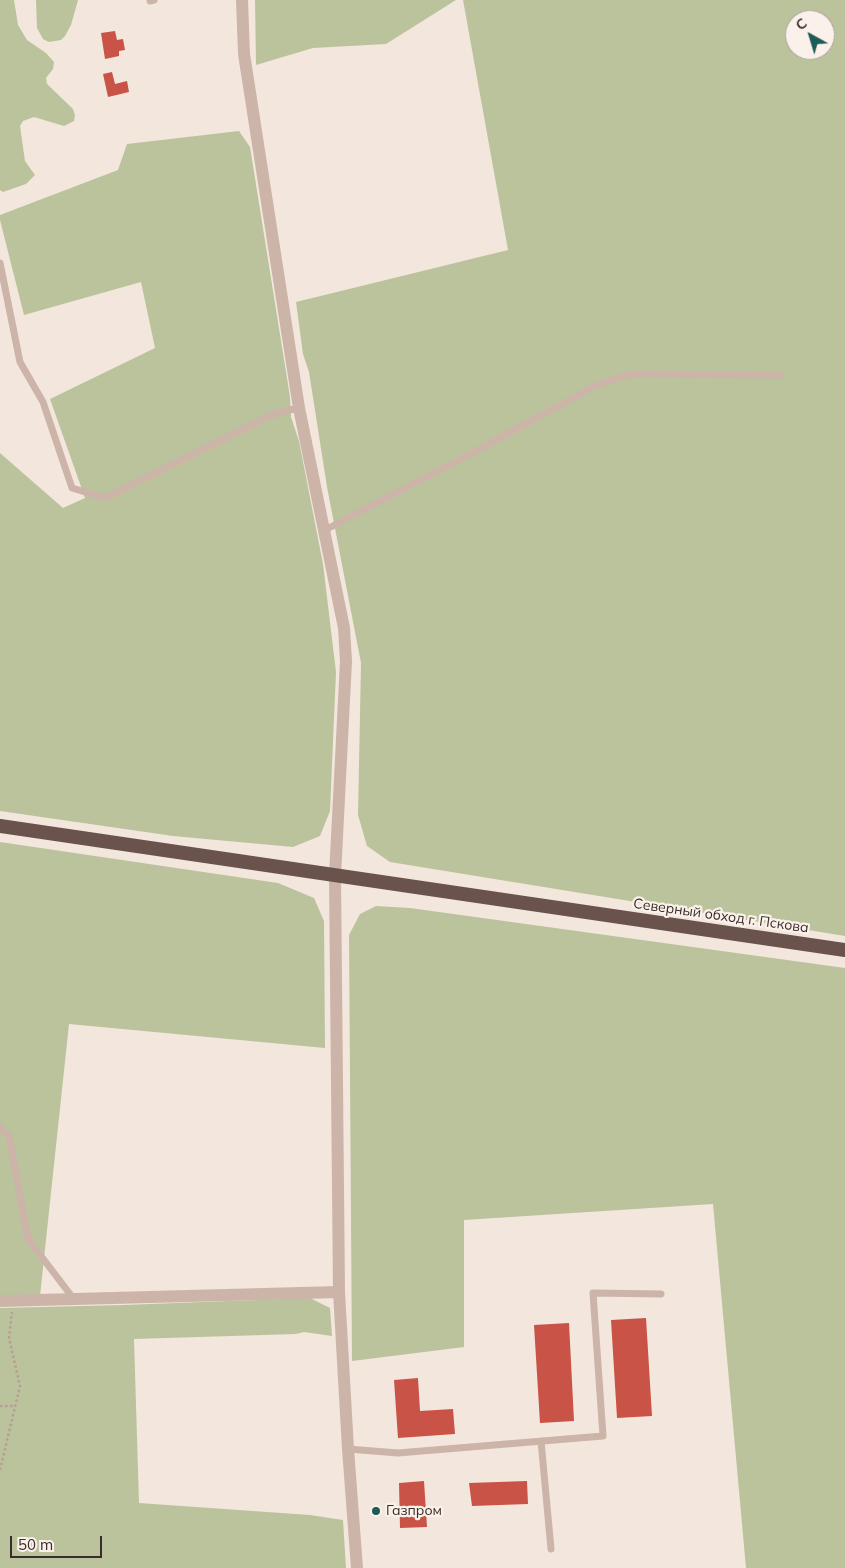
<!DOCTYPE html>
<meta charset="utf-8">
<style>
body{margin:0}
#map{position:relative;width:845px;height:1568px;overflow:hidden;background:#f3e6dd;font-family:Mulish,sans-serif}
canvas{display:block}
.north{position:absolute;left:785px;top:10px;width:50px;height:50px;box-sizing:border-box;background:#faf1ea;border:1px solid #ada29d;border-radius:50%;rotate:321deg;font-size:14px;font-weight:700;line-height:20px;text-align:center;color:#392c29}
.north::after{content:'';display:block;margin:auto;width:18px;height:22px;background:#1d5b57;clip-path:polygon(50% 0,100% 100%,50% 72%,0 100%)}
.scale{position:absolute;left:10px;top:1536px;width:92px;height:22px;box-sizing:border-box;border:2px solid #392c29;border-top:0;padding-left:6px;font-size:15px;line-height:18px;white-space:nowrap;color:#392c29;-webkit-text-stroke:4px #faf1ea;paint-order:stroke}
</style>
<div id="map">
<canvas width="845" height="1568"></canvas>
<div class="north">С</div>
<div class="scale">50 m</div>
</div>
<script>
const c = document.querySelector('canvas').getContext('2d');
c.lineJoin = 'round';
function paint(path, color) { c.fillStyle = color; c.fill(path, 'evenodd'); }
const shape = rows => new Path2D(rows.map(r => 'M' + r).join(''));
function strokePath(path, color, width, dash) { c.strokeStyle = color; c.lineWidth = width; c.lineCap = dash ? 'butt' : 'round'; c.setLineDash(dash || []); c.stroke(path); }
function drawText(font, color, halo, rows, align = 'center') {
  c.font = font + ' Mulish,sans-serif'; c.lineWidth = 4.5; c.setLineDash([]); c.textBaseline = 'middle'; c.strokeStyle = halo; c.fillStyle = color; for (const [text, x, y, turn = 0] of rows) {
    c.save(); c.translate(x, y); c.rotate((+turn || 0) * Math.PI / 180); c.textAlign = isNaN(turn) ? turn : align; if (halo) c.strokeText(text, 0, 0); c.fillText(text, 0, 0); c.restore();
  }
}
paint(shape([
 [0,0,14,0,18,25,27,40,46,53,54,62,53,69,46,78,47,84,73,109,75,115,74,121,64,126,34,117,23,121,20,126,25,161,35,175,26,184,3,192,0,190],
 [36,0,78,0,71,25,65,36,61,40,49,42,43,39,37,28],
 [255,0,456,0,386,44,313,48,256,65],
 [463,0,845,0,845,936,390,862,367,846,358,815,361,663,327,487,309,372,303,354,296,302,508,250],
 [795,20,825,20,825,50,795,50],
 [239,131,250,147,290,397,291,417,299,441,323,564,336,672,330,811,320,836,293,847,173,836,0,811,0,453,63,508,85,498,50,399,155,348,141,282,24,315,0,220,0,215,118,170,127,144],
 [0,842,278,883,314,898,324,921,325,1048,69,1024,40,1296,0,1295],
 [376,906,410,908,845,968,845,1568,746,1568,713,1204,464,1220,464,1347,352,1361,349,935,360,914],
 [310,1298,330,1308,332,1336,304,1332,296,1334,134,1339,139,1503,310,1515,343,1520,346,1568,0,1568,0,1308,123,1305]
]), '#bbc39d');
paint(shape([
 [115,31,117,40,123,39,125,50,119,51,119,56,105,59,101,33],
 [112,72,115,84,127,81,129,92,108,97,103,74],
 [646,1318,652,1416,617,1418,611,1320],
 [569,1323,574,1421,540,1423,534,1325],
 [418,1378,420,1411,453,1409,455,1434,398,1438,394,1380],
 [424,1481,427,1527,400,1528,399,1483],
 [527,1481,528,1504,472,1506,469,1483]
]), '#c95346');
strokePath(shape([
 [0,1406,16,1406],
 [0,1470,20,1386,9,1338,12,1312]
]), '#b89d93', 2.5, [2.5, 2.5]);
strokePath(shape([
 [150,1,154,0],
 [0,263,20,362,43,402,72,488,105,498,276,413,299,408],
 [325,530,461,459,595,386,631,374,781,375],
 [0,1127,9,1136,28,1239,73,1298],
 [541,1441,551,1549],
 [348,1449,398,1453,603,1436,593,1293,661,1294]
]), '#ccb4a9', 7);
strokePath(shape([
 [335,876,339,1292,348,1449,357,1568],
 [0,1301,339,1292]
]), '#ccb4a9', 12);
strokePath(shape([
 [242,0,244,54,299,408,344,628,346,661,335,876]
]), '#ccb4a9', 12);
strokePath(shape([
 [0,826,845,950]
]), '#6a524d', 14);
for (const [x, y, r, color] of [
 [376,1511,5,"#1d5b57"]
]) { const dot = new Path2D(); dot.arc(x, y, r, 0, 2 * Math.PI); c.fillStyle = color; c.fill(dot); strokePath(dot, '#faf1ea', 2); }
drawText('14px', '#392c29', '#faf1ea', [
 ["Северный обход г. Пскова",721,916,8]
]);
drawText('14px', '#392c29', '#faf1ea', [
 ["Газпром",386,1511]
], 'left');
</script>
